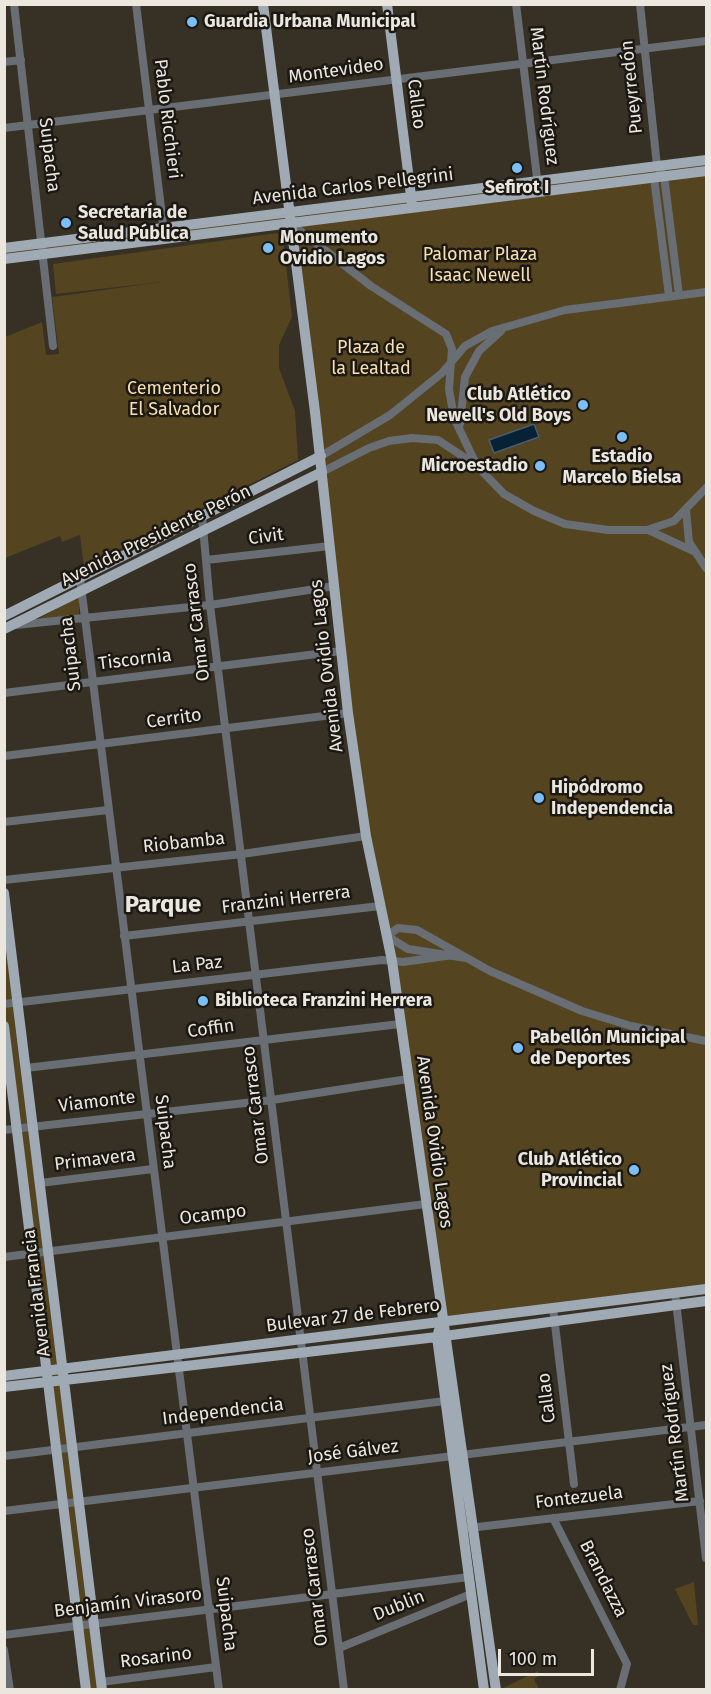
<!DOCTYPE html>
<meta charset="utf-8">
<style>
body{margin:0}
#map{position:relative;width:711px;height:1694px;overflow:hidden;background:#373024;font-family:"Fira Sans",sans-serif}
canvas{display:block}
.frame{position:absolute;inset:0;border:6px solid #ebe7df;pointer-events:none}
.scale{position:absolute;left:498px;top:1649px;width:96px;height:27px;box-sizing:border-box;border:3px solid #ebe7df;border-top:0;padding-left:8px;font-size:18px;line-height:21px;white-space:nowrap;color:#ebe7df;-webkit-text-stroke:4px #1b1813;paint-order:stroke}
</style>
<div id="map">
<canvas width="711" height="1694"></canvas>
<div class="frame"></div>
<div class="scale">100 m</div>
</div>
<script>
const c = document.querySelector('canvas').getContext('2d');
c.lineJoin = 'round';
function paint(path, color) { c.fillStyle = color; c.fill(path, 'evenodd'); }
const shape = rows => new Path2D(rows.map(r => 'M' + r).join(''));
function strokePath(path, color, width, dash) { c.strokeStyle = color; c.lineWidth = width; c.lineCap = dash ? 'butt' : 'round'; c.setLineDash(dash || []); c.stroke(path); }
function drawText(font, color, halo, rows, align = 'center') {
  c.font = font + ' "Fira Sans",sans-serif'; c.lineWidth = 5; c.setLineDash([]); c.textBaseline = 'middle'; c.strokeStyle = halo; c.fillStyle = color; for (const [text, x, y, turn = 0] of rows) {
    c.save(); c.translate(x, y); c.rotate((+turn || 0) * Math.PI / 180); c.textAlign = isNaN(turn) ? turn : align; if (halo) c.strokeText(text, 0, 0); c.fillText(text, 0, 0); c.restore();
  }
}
paint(shape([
 [706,160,706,1289,443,1321,408,1079,366,836,290,223,5,259,4,248],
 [277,233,283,239,292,317,279,345,279,368,295,411,298,460,84,567,80,535,62,542,60,536,5,558,5,337,42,322,46,355,59,354,52,297,162,282,56,294,53,264],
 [76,597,79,598,79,615,37,620],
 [4,893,102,1689,86,1689,5,1026],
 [694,1582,698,1625,693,1625,675,1589],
 [538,1671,540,1675,534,1679,539,1689,499,1690]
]), '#554420');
const water = shape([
 [534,424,539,437,494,453,489,440,534,424]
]);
paint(water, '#072237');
strokePath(water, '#4b5d69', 1.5);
strokePath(shape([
 [14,4,53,346],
 [136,4,164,232],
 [516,4,538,186],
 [640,4,657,166,664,176,679,295],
 [4,62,21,60],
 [4,128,706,41],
 [654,178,669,296],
 [290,223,371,286,446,334,452,349,449,389,454,418,477,466,504,494,534,511,565,524,608,530,647,530,674,521,706,488],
 [460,424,465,377,479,351,501,331],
 [321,456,390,415,442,373,465,346,492,331,565,310,706,292],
 [322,472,369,448,389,441,412,438,438,440,473,463],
 [686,510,689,542,706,568],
 [202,516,210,605,344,1690],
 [648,530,693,551],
 [206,560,330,546],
 [80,578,219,1690],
 [16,625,210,605,335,586],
 [4,693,341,651],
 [4,756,348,713],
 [4,822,108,810],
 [4,880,242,854,366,836],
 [124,936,380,906],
 [466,958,408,949,387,936,398,928,417,930,490,971,582,1011,631,1026,706,1041],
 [4,1004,382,960,403,962,453,955],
 [26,1068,400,1024],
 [4,1130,272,1100,408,1079],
 [40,1183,153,1169],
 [4,1257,426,1204],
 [675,1293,706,1558],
 [553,1308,574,1484],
 [4,1456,445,1401],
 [4,1511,706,1425],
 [553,1518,627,1664,620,1690],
 [469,1528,700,1501],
 [4,1635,469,1577],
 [339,1648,471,1594],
 [4,1650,10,1690],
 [101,1682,216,1667]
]), '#686e73', 8);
strokePath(shape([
 [263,4,315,412,348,713,366,836,392,961,496,1690],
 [387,4,412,204],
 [4,248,706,160],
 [4,259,706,171],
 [4,616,321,456],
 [4,629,322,472],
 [4,893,102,1690],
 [4,1026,86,1690],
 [439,1330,437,1337,484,1690],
 [4,1376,706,1289],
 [4,1387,437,1337,706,1301]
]), '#9faab4', 10);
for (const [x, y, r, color] of [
 [192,22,6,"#7abff8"],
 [517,168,6,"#7abff8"],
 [66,223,6,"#7abff8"],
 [268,248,6,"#7abff8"],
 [583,405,6,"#7abff8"],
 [622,437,6,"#7abff8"],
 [540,466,6,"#7abff8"],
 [539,798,6,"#7abff8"],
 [203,1001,6,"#7abff8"],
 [518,1048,6,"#7abff8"],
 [634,1170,6,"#7abff8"]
]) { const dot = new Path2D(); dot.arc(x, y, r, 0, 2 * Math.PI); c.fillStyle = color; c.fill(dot); strokePath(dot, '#1b1813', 2); }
drawText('bold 18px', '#ebe7df', '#1b1813', [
 ["Guardia Urbana Municipal",204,22],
 ["Sefirot I",517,188,"center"],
 ["Secretaría de",78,213],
 ["Salud Pública",78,234],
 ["Monumento",280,238],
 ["Ovidio Lagos",280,259],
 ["Club Atlético",571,395,"right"],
 ["Newell's Old Boys",571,416,"right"],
 ["Estadio",622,457,"center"],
 ["Marcelo Bielsa",622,478,"center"],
 ["Microestadio",528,466,"right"],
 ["Hipódromo",551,788],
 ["Independencia",551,809],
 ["Biblioteca Franzini Herrera",215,1001],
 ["Pabellón Municipal",530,1038],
 ["de Deportes",530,1059],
 ["Club Atlético",622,1160,"right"],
 ["Provincial",622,1181,"right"]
], 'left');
drawText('18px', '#ebe7df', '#1b1813', [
 ["Montevideo",336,71,-8],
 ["Pueyrredón",632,87,-96],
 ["Martín Rodríguez",544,96,83],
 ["Callao",416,104,83],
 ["Pablo Ricchieri",167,119,83],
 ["Suipacha",49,155,83],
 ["Avenida Carlos Pellegrini",353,187,-7],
 ["Avenida Presidente Perón",156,536,-26],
 ["Civit",266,537,-7],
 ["Omar Carrasco",197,622,-97],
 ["Suipacha",71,654,-97],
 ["Tiscornia",135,660,-7],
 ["Avenida Ovidio Lagos",327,666,-97],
 ["Cerrito",174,719,-8],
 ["Riobamba",184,843,-6],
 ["Franzini Herrera",286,900,-7],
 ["La Paz",197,965,-6],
 ["Coffin",211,1029,-8],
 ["Viamonte",97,1102,-7],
 ["Omar Carrasco",256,1105,-97],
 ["Suipacha",165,1132,83],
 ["Avenida Ovidio Lagos",434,1142,82],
 ["Primavera",95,1160,-7],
 ["Ocampo",213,1215,-7],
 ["Avenida Francia",37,1293,-97],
 ["Bulevar 27 de Febrero",353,1316,-7],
 ["Callao",547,1398,-97],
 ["Independencia",223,1412,-7],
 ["Martín Rodríguez",675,1433,-97],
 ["José Gálvez",353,1452,-7],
 ["Fontezuela",579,1498,-7],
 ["Brandazza",603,1579,63],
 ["Omar Carrasco",315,1587,-97],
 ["Benjamín Virasoro",128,1603,-7],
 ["Dublin",399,1606,-22],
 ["Suipacha",226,1614,83],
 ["Rosarino",156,1658,-7]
]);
drawText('18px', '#f8dfae', '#1b1813', [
 ["Palomar Plaza",480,255],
 ["Isaac Newell",480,276],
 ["Plaza de",371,348],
 ["la Lealtad",371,369],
 ["Cementerio",174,389],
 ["El Salvador",174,410]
]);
drawText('bold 24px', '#ebe7df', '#1b1813', [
 ["Parque",163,905]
]);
</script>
